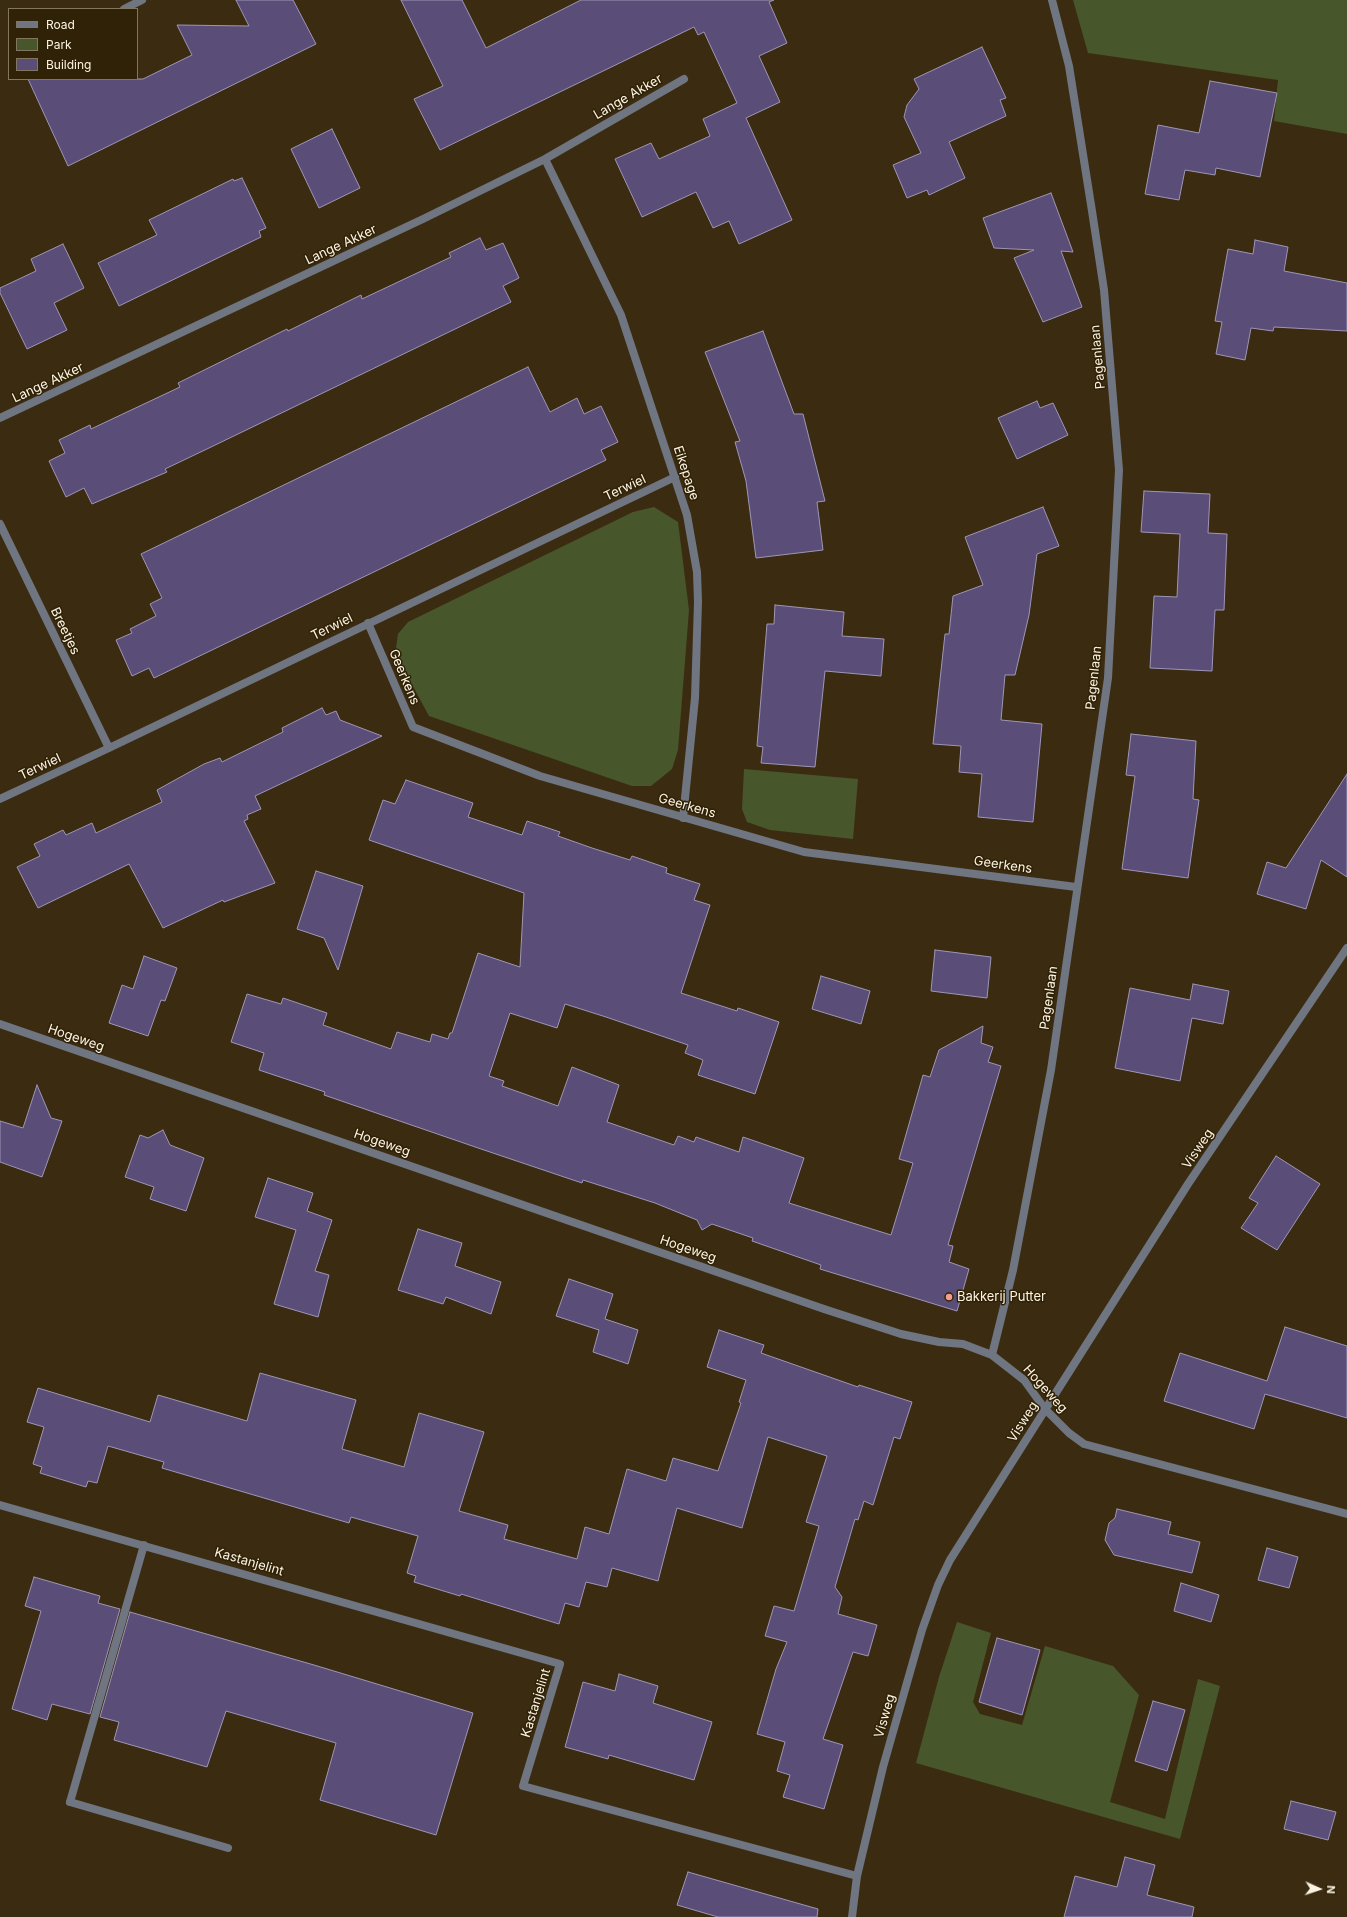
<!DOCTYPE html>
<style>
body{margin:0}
#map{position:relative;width:1347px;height:1917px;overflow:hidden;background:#3b2c11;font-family:Inter,sans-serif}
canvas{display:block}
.legend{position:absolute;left:8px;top:8px;width:130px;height:72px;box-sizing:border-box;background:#302207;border:1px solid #82765f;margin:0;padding:5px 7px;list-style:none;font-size:12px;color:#fcf3e3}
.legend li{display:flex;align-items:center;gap:8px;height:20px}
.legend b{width:20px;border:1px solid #82765f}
.north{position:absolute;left:1299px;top:1869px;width:40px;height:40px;-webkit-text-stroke:3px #302207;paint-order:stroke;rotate:93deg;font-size:11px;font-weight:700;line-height:16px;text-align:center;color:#fcf3e3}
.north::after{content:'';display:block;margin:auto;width:14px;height:18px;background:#fcf3e3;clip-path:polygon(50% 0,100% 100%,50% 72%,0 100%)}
</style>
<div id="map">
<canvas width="1347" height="1917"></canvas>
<ul class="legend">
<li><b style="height:5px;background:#6f7682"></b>Road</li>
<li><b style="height:11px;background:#48562c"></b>Park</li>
<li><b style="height:11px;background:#5a4e78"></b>Building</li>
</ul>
<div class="north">N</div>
</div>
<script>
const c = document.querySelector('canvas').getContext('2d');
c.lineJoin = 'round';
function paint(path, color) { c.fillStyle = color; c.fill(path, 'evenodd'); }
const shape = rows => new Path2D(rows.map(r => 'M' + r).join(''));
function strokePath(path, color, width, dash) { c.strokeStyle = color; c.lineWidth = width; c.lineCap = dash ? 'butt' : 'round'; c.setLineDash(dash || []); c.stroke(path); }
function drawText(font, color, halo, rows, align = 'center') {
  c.font = font + ' Inter,sans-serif'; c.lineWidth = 3; c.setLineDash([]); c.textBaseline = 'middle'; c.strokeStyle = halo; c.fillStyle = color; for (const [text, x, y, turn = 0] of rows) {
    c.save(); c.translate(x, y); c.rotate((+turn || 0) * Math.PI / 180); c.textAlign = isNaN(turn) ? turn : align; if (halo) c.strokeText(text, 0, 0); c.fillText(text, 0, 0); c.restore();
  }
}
paint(shape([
 [1073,0,1347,0,1347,134,1274,121,1278,80,1088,53],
 [654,507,678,522,689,610,678,750,672,769,651,786,632,786,429,716,403,668,396,648,398,634,408,622,633,512],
 [744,769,858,779,853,839,770,830,747,822,742,809],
 [957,1622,991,1633,973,1702,980,1714,1022,1725,1045,1646,1113,1666,1139,1695,1110,1802,1165,1819,1198,1679,1220,1686,1180,1839,916,1763,939,1677]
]), '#48562c');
const building = shape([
 [236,0,293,0,316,44,68,166,28,79,143,79,192,55,177,25,249,26,236,0],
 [401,0,462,0,486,48,581,0,774,0,769,2,787,43,759,56,780,102,746,118,792,220,739,244,729,221,713,228,696,192,642,217,615,159,651,143,659,159,710,136,703,119,737,103,704,32,698,35,694,27,440,150,414,99,443,86,401,0],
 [982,47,1006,98,1000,100,1006,116,949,142,965,178,929,195,927,190,907,198,893,165,921,153,904,117,907,105,919,89,914,79,982,47],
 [1210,81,1277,93,1260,177,1216,168,1215,175,1185,170,1179,200,1145,194,1158,125,1199,133,1210,81],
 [332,129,360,188,319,208,291,149,332,129],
 [242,178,266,228,259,231,261,237,119,306,98,263,157,235,149,220,233,179,234,181,242,178],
 [1051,193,1073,252,1061,251,1082,307,1043,322,1014,258,1034,250,994,248,983,218,1051,193],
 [480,238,486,250,503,243,519,278,503,286,511,302,209,448,165,469,167,472,92,504,84,488,66,497,49,461,65,453,59,440,90,425,91,429,180,387,178,383,287,329,288,331,361,295,362,299,451,257,449,253,480,238],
 [1255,240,1288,247,1284,271,1347,283,1347,331,1274,327,1273,331,1251,328,1245,360,1216,354,1222,322,1215,321,1228,249,1253,254,1255,240],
 [63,244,84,288,54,303,67,330,27,349,0,293,0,288,36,271,31,259,63,244],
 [763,331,794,414,803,414,825,501,817,502,823,550,756,558,746,481,735,442,740,441,705,352,763,331],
 [528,367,550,412,577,398,584,414,601,406,618,442,601,450,606,460,154,678,149,668,132,676,116,640,132,633,130,629,156,616,150,604,162,598,141,554,528,367],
 [1037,401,1040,408,1053,403,1068,435,1017,459,998,418,1037,401],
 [1144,491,1210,494,1208,533,1227,534,1224,610,1215,610,1212,671,1150,668,1154,596,1177,597,1180,534,1141,532,1144,491],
 [1043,507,1059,546,1037,554,1029,615,1015,675,1005,675,1001,720,1042,724,1033,822,978,817,982,774,959,772,961,746,933,744,945,634,949,634,953,596,983,585,965,537,1043,507],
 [775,605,844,612,842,636,884,639,881,676,825,671,815,767,761,763,763,747,757,746,767,624,774,624,775,605],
 [322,708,326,715,336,711,340,720,382,736,255,796,261,809,247,815,248,819,244,821,275,883,224,902,223,900,163,928,129,864,38,908,17,867,40,856,34,844,63,830,66,835,92,823,96,833,162,802,157,790,204,764,220,758,222,762,283,732,282,728,322,708],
 [1131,734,1196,741,1193,799,1199,800,1188,878,1122,869,1135,776,1126,775,1131,734],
 [1347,774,1347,877,1321,860,1306,909,1257,894,1267,862,1286,868,1347,774],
 [406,780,473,803,468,817,522,835,527,821,560,832,558,836,592,848,630,860,632,856,667,868,666,873,700,884,694,900,710,905,681,993,737,1011,738,1008,779,1022,755,1094,698,1075,703,1060,685,1053,688,1045,606,1017,565,1004,557,1028,510,1013,489,1076,504,1081,502,1086,558,1106,572,1067,619,1085,607,1122,674,1145,678,1136,694,1142,696,1137,739,1152,743,1137,804,1158,789,1203,891,1235,913,1163,899,1159,923,1075,930,1077,939,1050,983,1026,981,1043,993,1047,988,1062,1001,1066,948,1245,953,1246,949,1262,969,1269,957,1311,820,1269,821,1265,752,1241,753,1238,712,1224,702,1230,697,1220,655,1203,583,1180,582,1183,484,1150,324,1095,325,1092,259,1070,264,1053,231,1042,247,994,281,1004,283,998,327,1013,323,1025,391,1049,397,1032,430,1042,432,1034,448,1039,450,1033,452,1033,478,953,520,967,524,893,369,840,383,800,395,804,406,780],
 [316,871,363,886,338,970,324,938,297,929,316,871],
 [935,950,991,957,987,998,931,991,935,950],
 [144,956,177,968,165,1001,161,1000,148,1036,109,1023,122,985,133,989,144,956],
 [821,976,870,991,861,1024,812,1009,821,976],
 [1193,984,1229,991,1223,1024,1192,1018,1180,1081,1115,1068,1130,988,1190,1000,1193,984],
 [37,1085,51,1118,62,1121,42,1177,0,1162,0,1121,23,1128,37,1085],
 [163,1130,170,1145,204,1158,186,1211,150,1199,154,1187,125,1177,140,1135,148,1138,163,1130],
 [1276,1156,1320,1184,1277,1250,1241,1228,1258,1203,1249,1198,1276,1156],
 [268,1178,313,1193,307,1211,332,1220,315,1271,329,1275,318,1317,274,1304,296,1230,255,1217,268,1178],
 [418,1229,462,1243,455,1266,501,1282,491,1314,446,1297,443,1304,398,1290,418,1229],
 [569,1279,613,1294,605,1319,638,1330,628,1364,593,1352,599,1330,556,1316,569,1279],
 [1285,1327,1347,1346,1347,1418,1265,1394,1254,1429,1164,1401,1180,1353,1267,1381,1285,1327],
 [719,1330,764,1345,761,1353,858,1387,859,1385,912,1402,900,1439,894,1437,873,1505,864,1501,858,1520,855,1519,835,1587,842,1597,838,1614,877,1625,868,1656,853,1652,823,1739,843,1745,824,1809,783,1797,790,1775,777,1771,785,1742,757,1734,776,1669,787,1642,765,1636,774,1606,794,1611,819,1526,806,1522,827,1456,768,1437,742,1528,677,1508,658,1581,612,1568,607,1587,586,1582,579,1607,565,1603,559,1624,461,1594,460,1596,414,1582,416,1576,407,1573,418,1536,351,1517,349,1523,162,1468,164,1462,108,1446,97,1483,88,1481,86,1487,40,1473,42,1467,33,1464,44,1427,27,1422,38,1388,150,1422,158,1395,247,1421,260,1373,356,1400,342,1449,404,1467,419,1413,484,1432,459,1511,508,1525,504,1539,577,1559,585,1527,609,1534,627,1469,666,1481,673,1458,718,1471,741,1403,739,1402,746,1380,707,1367,719,1330],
 [1117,1509,1171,1522,1168,1534,1200,1542,1192,1573,1114,1555,1105,1540,1109,1523,1115,1518,1117,1509],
 [1267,1548,1298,1557,1289,1588,1258,1580,1267,1548],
 [34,1577,100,1596,98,1603,120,1609,90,1714,52,1704,47,1720,12,1709,41,1611,25,1606,34,1577],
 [1181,1583,1219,1595,1211,1622,1174,1611,1181,1583],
 [130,1612,314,1665,473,1713,436,1835,320,1800,336,1743,226,1711,207,1767,114,1740,119,1722,100,1717,130,1612],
 [997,1638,1040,1650,1022,1715,979,1702,997,1638],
 [619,1674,658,1686,653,1703,712,1722,694,1780,609,1755,608,1759,565,1747,583,1682,615,1691,619,1674],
 [1153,1701,1185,1710,1167,1771,1135,1761,1153,1701],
 [1291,1801,1336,1812,1328,1840,1284,1829,1291,1801],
 [1125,1857,1155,1865,1147,1895,1194,1907,1192,1917,1064,1917,1075,1876,1117,1887,1125,1857],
 [688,1872,818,1909,817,1917,718,1917,677,1905,688,1872]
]);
paint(building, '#5a4e78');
strokePath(building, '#9e96b6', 1);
strokePath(shape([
 [70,1802,228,1848]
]), '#6f7682', 8);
strokePath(shape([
 [124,9,142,0],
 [545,159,621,315,687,515,697,572,698,602,695,698,683,818],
 [0,418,423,219,545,159,684,79],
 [0,524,109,748],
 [368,623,413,727,540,776,804,852,1076,887],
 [0,799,109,748,675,477],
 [0,1024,824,1309,901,1334,939,1342,963,1344,992,1355,1024,1380,1045,1409,1069,1433,1084,1444,1347,1514],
 [992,1355,1013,1270,1051,1070,1108,678,1119,470,1104,290,1092,211,1069,66,1052,0],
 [0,1505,560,1664,523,1786,857,1876],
 [70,1802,144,1545],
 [852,1917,857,1876,883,1767,922,1630,938,1585,950,1560,1188,1184,1347,948]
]), '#6f7682', 8);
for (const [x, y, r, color] of [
 [949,1297,4,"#f49d8d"]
]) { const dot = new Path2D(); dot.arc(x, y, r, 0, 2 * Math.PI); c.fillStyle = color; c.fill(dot); strokePath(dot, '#302207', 1.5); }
drawText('13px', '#fcf3e3', '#302207', [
 ["Lange Akker",628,97,-30],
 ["Lange Akker",341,245,-25],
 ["Pagenlaan",1098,357,-95],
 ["Lange Akker",48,383,-25],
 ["Eikepage",686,473,72],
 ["Terwiel",625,488,-25],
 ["Terwiel",332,627,-26],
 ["Breetjes",65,631,64],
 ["Geerkens",404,677,67],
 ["Pagenlaan",1094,678,-84],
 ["Terwiel",40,767,-25],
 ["Geerkens",687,806,16],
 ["Geerkens",1003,865,8],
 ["Pagenlaan",1049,998,-82],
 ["Hogeweg",76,1038,19],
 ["Hogeweg",382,1143,19],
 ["Visweg",1198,1149,-56],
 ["Hogeweg",688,1249,19],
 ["Hogeweg",1045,1389,48],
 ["Visweg",1023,1422,-58],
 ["Kastanjelint",249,1562,16],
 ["Kastanjelint",536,1703,-73],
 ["Visweg",885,1716,-74]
]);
drawText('13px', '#fcf3e3', '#302207', [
 ["Bakkerij Putter",957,1297]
], 'left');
</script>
